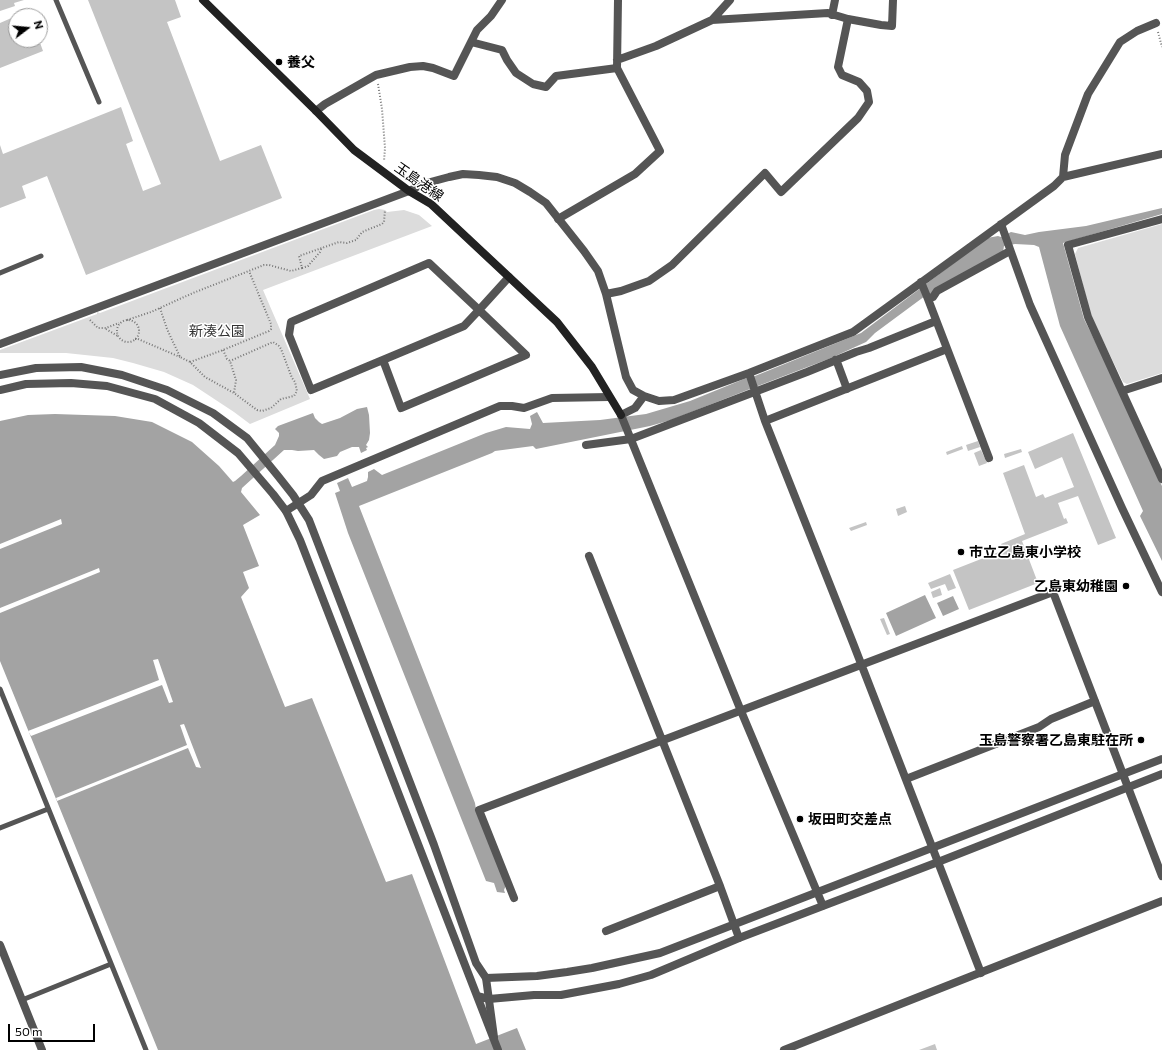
<!DOCTYPE html>
<meta charset="utf-8">
<style>
body{margin:0}
#map{position:relative;width:1162px;height:1050px;overflow:hidden;background:#fff;font-family:Commissioner,sans-serif}
canvas{display:block}
.north{position:absolute;left:8px;top:8px;width:40px;height:40px;box-sizing:border-box;background:#fff;border:1px solid #999;border-radius:50%;rotate:74deg;font-size:11px;font-weight:700;line-height:16px;text-align:center;color:#000}
.north::after{content:'';display:block;margin:auto;width:14px;height:18px;background:#000;clip-path:polygon(50% 0,100% 100%,50% 72%,0 100%)}
.scale{position:absolute;left:8px;top:1024px;width:87px;height:18px;box-sizing:border-box;border:2px solid #000;border-top:0;padding-left:5px;font-size:12px;line-height:14px;white-space:nowrap;color:#000;-webkit-text-stroke:3px #fff;paint-order:stroke}
</style>
<div id="map">
<canvas width="1162" height="1050"></canvas>
<div class="north">N</div>
<div class="scale">50 m</div>
</div>
<script>
const c = document.querySelector('canvas').getContext('2d');
c.lineJoin = 'round';
function paint(path, color) { c.fillStyle = color; c.fill(path, 'evenodd'); }
const shape = rows => new Path2D(rows.map(r => 'M' + r).join(''));
function strokePath(path, color, width, dash) { c.strokeStyle = color; c.lineWidth = width; c.lineCap = dash ? 'butt' : 'round'; c.setLineDash(dash || []); c.stroke(path); }
function drawText(font, color, halo, rows, align = 'center') {
  c.font = font + ' Commissioner,"Noto Sans JP",sans-serif'; c.lineWidth = 3; c.setLineDash([]); c.textBaseline = 'middle'; c.strokeStyle = halo; c.fillStyle = color; for (const [text, x, y, turn = 0] of rows) {
    c.save(); c.translate(x, y); c.rotate((+turn || 0) * Math.PI / 180); c.textAlign = isNaN(turn) ? turn : align; if (halo) c.strokeText(text, 0, 0); c.fillText(text, 0, 0); c.restore();
  }
}
paint(shape([
 [379,209,385,210,387,212,404,210,419,215,432,226,263,290,310,399,250,424,234,412,193,385,164,372,133,363,113,358,66,353,0,353,0,350,97,314,97,312,100,313,374,210],
 [1162,224,1162,373,1127,384,1123,382,1091,316,1075,254,1078,248]
]), '#dcdcdc');
paint(shape([
 [1162,208,1162,214,1063,243,1084,319,1099,349,1162,486,1162,561,1140,516,1143,511,1060,326,1039,247,1034,245,1015,244,1004,246,1003,252,931,296,925,296,875,333,866,342,831,358,750,389,671,420,650,426,536,449,533,446,495,451,492,453,359,506,475,803,476,810,506,885,504,890,505,893,497,892,494,883,486,881,348,533,335,493,340,491,337,483,348,478,352,487,367,481,368,477,368,472,374,469,382,475,486,433,506,427,530,429,532,424,530,416,537,412,543,423,600,420,646,414,690,401,744,379,755,376,861,333,987,238,998,236,1001,237,1011,232,1025,235,1039,232,1086,226],
 [367,407,369,415,370,433,369,440,366,445,368,447,366,448,367,450,361,453,359,447,352,447,340,452,337,456,324,459,319,455,314,450,298,451,292,450,284,450,242,488,241,492,260,515,243,525,259,566,243,572,249,588,241,597,285,707,312,698,386,882,412,874,476,1044,517,1028,526,1050,158,1050,0,661,0,421,28,415,55,414,115,416,152,422,192,442,219,466,233,482,235,481,241,476,275,445,279,436,279,433,275,429,278,426,313,413,315,418,319,422,322,424,340,418,357,409],
 [925,595,936,618,896,636,886,613],
 [953,596,959,609,943,616,937,603]
]), '#a3a3a3');
paint(shape([
 [61,519,62,524,0,549,0,544],
 [99,568,100,572,0,613,0,608],
 [158,659,173,702,169,703,162,685,31,736,28,731,159,680,153,660],
 [184,724,201,768,196,767,188,748,57,801,56,798,187,745,180,725]
]), '#fff');
paint(shape([
 [0,0,24,0,14,3,15,6,0,11],
 [88,0,175,0,181,17,167,22,220,161,261,145,282,198,86,275,47,176,22,186,26,198,0,208,0,145,3,154,121,107,133,141,126,144,143,191,161,184],
 [28,12,30,16,17,16],
 [16,16,16,40,39,40,43,51,0,68,0,23],
 [1073,433,1116,538,1098,545,1078,496,1058,503,1064,519,1066,518,1068,523,1022,541,1038,583,969,610,953,570,1004,550,1001,544,1025,534,1003,473,1024,465,1036,497,1043,494,1045,498,1074,487,1062,457,1035,469,1028,452],
 [978,441,980,447,968,451,966,445],
 [962,446,963,449,947,455,946,452],
 [1021,449,1022,452,1005,458,1004,454],
 [981,450,987,463,979,466,974,453],
 [905,506,907,512,898,516,896,509],
 [866,522,867,525,851,531,849,528],
 [950,574,956,588,948,591,945,584,931,589,928,583],
 [940,588,942,595,933,598,931,592],
 [884,618,890,634,887,635,880,619],
 [935,1044,937,1050,919,1050]
]), '#c4c4c4');
strokePath(shape([
 [1158,32,1162,47],
 [378,84,382,109,385,148,384,161],
 [302,268,308,266,320,252,322,247],
 [160,308,167,329,180,357,190,362,205,377,234,393,257,410,262,411,271,408,281,399,294,396,297,391,295,382,292,378,281,349,279,346,273,342,230,361],
 [90,320,98,328,106,328,119,323],
 [127,320,151,312,193,293,264,265,269,265,291,271,302,268,299,256,339,242,347,243,356,240,362,232,382,224,384,222,385,210],
 '117 331a11 11 0 1 1 22 0a11 11 0 1 1-22 0Z',
 [106,329,118,336],
 [135,339,138,339,180,357],
 [223,350,227,359,230,361,236,380,234,393],
 [190,362,223,350,269,331,271,329,271,324,249,271]
]), '#777', 2, [1, 2]);
strokePath(shape([
 [56,0,99,102],
 [0,273,41,256],
 [0,689,146,1050],
 [0,828,48,809],
 [22,1000,111,964]
]), '#555', 5);
strokePath(shape([
 [832,15,835,0],
 [848,19,881,25,892,26,893,0],
 [471,42,502,50,507,60,516,73,533,84,546,87,556,76,617,68],
 [617,60,656,46,712,20,730,0],
 [316,111,325,104,376,75,410,67,423,66,433,68,454,76,477,30,491,16,502,0],
 [1063,177,1065,155,1088,94,1120,42,1137,31,1156,23],
 [409,191,423,184,449,177,463,174,479,175,497,177,515,183,530,192,546,203,584,251,598,271,606,294,626,377,633,390,644,396,635,408,621,415],
 [558,219,635,174,660,151,617,68,618,0],
 [1162,219,1068,245,1088,317,1162,479],
 [1001,224,1030,305,1122,508,1162,592],
 [921,282,928,299],
 [606,294,621,291,649,281,672,265,765,173,781,192,858,118,869,102,867,91,859,82,842,75,838,67,848,19,828,13,712,20],
 [383,360,401,408,526,355,479,310,429,263,291,322,289,335,311,390,464,326,479,310,509,277],
 [835,360,837,362,847,389],
 [749,373,765,421,853,643,981,973],
 [1122,391,1162,378],
 [644,396,659,401,674,400,749,373,853,332,1054,186,1063,177,1162,154],
 [765,421,947,349],
 [586,445,631,439,807,372,856,352,869,348,936,321],
 [989,458,928,299,933,297,937,291,1010,251],
 [286,511,311,495,322,481,500,406,512,406,524,408,552,398,609,397],
 [589,556,720,886,739,938],
 [906,779,1039,727,1051,719,1095,701],
 [514,898,479,810,1053,592,1162,876],
 [606,931,720,886],
 [486,978,494,1037],
 [784,1050,1162,901]
]), '#555', 8);
strokePath(shape([
 [0,344,409,191],
 [0,375,36,368,81,367,122,375,167,390,213,413,247,438,278,476,293,495,309,520,434,845,476,963,486,978,537,976,567,972,592,968,660,953,1162,759],
 [0,390,26,384,71,383,107,386,155,399,199,423,238,453,273,494,286,511,300,540,477,996,489,999,534,995,561,995,619,984,651,975,739,938,938,862,1162,774],
 [621,415,741,711,823,906],
 [0,945,42,1050],
 [477,996,498,1050]
]), '#555', 8);
strokePath(shape([
 [203,0,316,111,354,150,409,191,431,204,557,322,592,367,621,415]
]), '#222', 8);
for (const [x, y, r, color] of [
 [279,62,4,"#000"],
 [961,552,4,"#000"],
 [1126,586,4,"#000"],
 [1141,740,4,"#000"],
 [800,819,4,"#000"]
]) { const dot = new Path2D(); dot.arc(x, y, r, 0, 2 * Math.PI); c.fillStyle = color; c.fill(dot); strokePath(dot, '#fff', 1.5); }
drawText('bold 14px', '#000', '#fff', [
 ["養父",287,62],
 ["市立乙島東小学校",969,552],
 ["乙島東幼稚園",1118,586,"right"],
 ["玉島警察署乙島東駐在所",1133,740,"right"],
 ["坂田町交差点",808,819]
], 'left');
drawText('14px', '#000', '#fff', [
 ["玉島港線",419,182,35]
]);
drawText('14px', '#333', '#fff', [
 ["新湊公園",217,331]
]);
</script>
